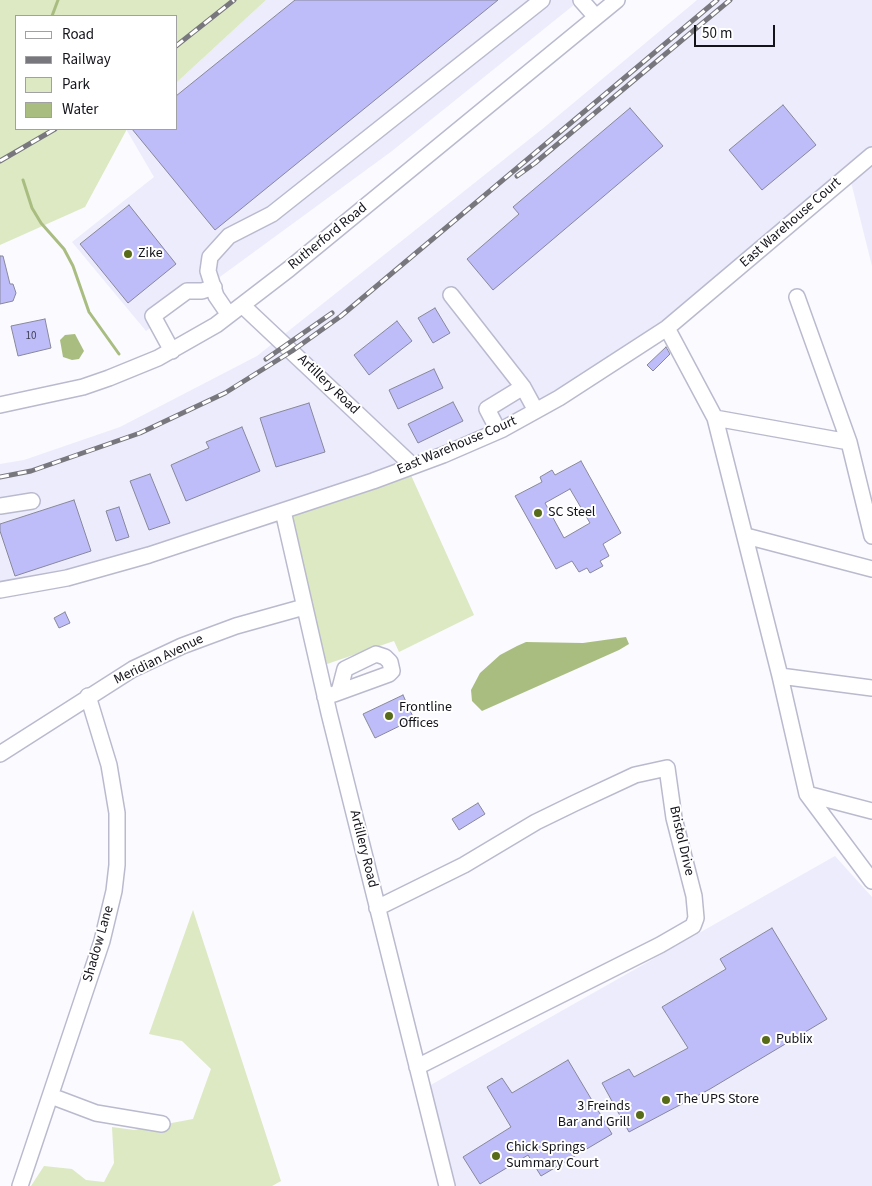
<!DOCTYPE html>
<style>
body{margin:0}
#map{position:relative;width:872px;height:1186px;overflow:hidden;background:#fafaff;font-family:"Source Sans 3",sans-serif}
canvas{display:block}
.legend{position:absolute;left:15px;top:15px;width:162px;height:115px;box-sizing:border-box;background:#fff;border:1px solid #a1a1a3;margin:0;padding:6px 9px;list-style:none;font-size:15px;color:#13131a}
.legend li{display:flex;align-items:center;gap:10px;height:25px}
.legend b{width:25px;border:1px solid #a1a1a3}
.scale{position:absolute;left:694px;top:25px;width:81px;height:22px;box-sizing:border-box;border:2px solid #13131a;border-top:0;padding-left:6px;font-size:15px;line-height:18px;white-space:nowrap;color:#13131a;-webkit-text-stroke:4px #fff;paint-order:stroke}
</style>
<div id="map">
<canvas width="872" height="1186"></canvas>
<ul class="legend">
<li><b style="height:6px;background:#fff"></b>Road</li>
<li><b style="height:6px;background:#77777d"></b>Railway</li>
<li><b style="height:14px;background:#dce9c3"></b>Park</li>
<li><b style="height:14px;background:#aabd81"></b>Water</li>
</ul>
<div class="scale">50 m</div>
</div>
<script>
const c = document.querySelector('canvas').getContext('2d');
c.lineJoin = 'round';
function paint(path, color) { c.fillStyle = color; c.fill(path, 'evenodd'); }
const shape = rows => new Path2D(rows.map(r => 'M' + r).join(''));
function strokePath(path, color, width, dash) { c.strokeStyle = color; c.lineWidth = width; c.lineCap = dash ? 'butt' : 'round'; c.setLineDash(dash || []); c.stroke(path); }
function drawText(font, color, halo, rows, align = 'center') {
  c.font = font + ' "Source Sans 3",sans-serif'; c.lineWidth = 4; c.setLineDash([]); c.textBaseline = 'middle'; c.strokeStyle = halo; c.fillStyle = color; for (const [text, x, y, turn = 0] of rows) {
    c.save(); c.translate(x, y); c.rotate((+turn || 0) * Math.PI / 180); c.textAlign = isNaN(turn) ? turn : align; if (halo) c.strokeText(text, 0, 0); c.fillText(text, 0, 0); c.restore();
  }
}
paint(shape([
 [266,0,580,0,392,151,146,331,72,242,154,177,126,129,176,129,176,83],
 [697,0,872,0,872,266,850,178,678,324,625,365,473,440,315,505,280,522,59,587,0,593,0,464,24,460,120,427,257,356,541,130],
 [835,856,872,897,872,1186,455,1186,429,1086]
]), '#ececfd');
paint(shape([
 [0,0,266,0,176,83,176,16,16,16,16,129,127,129,85,207,0,245],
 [410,473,474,615,399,652,394,641,327,664,280,522,315,505],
 [193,910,281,1181,272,1186,31,1186,44,1166,72,1169,86,1180,104,1182,114,1163,112,1127,134,1130,193,1119,211,1069,182,1041,149,1034]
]), '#dce9c3');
paint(shape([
 [75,334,84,351,79,359,72,360,63,357,60,340,65,335],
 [626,637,629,644,619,650,482,711,472,701,471,690,480,673,500,655,517,646,526,642,583,643]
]), '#aabd81');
strokePath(shape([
 [52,16,58,0],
 [23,180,32,208,41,223,64,249,73,266,89,312,119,354]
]), '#aabd81', 3);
const building = shape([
 [295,0,498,0,215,230,132,129,176,129,176,96,295,0],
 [783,105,816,145,762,190,729,150,783,105],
 [630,108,663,146,493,290,467,259,519,214,513,207,630,108],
 [129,205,176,264,128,303,80,244,129,205],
 [0,256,3,256,10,284,13,284,16,293,13,301,0,304,0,256],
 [435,308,450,333,433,343,418,318,435,308],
 [45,319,51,348,18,356,11,326,45,319],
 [397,321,412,341,369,375,354,355,397,321],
 [666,347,670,354,653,371,647,365,666,347],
 [434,369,443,388,398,409,389,390,434,369],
 [453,402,463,421,418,443,408,424,453,402],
 [309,403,325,452,276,467,260,418,309,403],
 [242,427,260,471,186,501,171,465,209,448,206,442,242,427],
 [581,461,621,533,603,544,609,556,600,561,603,566,590,573,587,568,579,572,572,561,556,569,515,496,542,482,540,477,552,470,555,475,581,461],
 [570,489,590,523,564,538,545,503,570,489],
 [150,474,170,523,149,530,130,481,150,474],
 [74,500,91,551,15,576,0,531,0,524,74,500],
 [119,507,129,537,116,541,106,511,119,507],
 [65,612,70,623,59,628,54,618,65,612],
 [403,695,414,719,375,738,363,714,403,695],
 [478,803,485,814,459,830,452,819,478,803],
 [772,928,827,1019,710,1089,629,1132,602,1083,629,1069,634,1077,688,1048,662,1007,726,969,720,959,772,928],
 [568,1060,612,1134,541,1176,528,1155,480,1184,463,1157,511,1127,487,1087,502,1078,512,1093,568,1060]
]);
paint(building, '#bfbdf9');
strokePath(building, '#88889b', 1);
const minor = shape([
 [581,0,596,17],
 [451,295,523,387,535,409],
 [797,297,849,442,872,536],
 [242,305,413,466],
 [229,315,216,296,208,271,210,257,229,236,272,214,542,0],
 [667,328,715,418,780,676,807,794,872,881],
 [172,351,153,316,187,291,202,291,214,287],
 [0,405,83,387,109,378,158,358,216,325,289,269,617,0],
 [715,418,849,442],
 [498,430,487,409,523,387],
 [0,506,32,501],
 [283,511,329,713,447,1186],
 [746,536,872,569],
 [0,590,67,578,149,555,373,481,443,455,503,429,559,398,667,328,872,155],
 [780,676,872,688],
 [325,697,334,694,389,674,392,671,390,662,385,657,376,654,345,669,339,692],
 [0,754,133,669,182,646,236,626,304,607],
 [807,794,872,811],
 [377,908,464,865,536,822,575,803,635,775,667,768,674,818,694,896,696,918,693,926,660,945,417,1067],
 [51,1096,96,1113,162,1124],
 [20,1186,102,941,114,891,117,865,117,813,109,765,88,696]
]);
strokePath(minor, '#babacf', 18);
strokePath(minor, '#fff', 15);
const rail = shape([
 [176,46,234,0],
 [0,161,55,129],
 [517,176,535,163,730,0],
 [266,359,332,313],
 [0,477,31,471,140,433,225,393,292,351,341,316,717,0]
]);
strokePath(rail, '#77777d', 5);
strokePath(rail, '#fff', 3, [9]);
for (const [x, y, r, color] of [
 [128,254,5,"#576b18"],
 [538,513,5,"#576b18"],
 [389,716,5,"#576b18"],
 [766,1040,5,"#576b18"],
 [666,1100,5,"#576b18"],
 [640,1115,5,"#576b18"],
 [496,1156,5,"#576b18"]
]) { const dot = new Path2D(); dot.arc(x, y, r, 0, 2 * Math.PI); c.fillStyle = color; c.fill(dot); strokePath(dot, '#fff', 2); }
drawText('11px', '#3e3e52', null, [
 ["10",31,337]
]);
drawText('14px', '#13131a', '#fff', [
 ["East Warehouse Court",791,223,-41],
 ["Rutherford Road",328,237,-39],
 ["Artillery Road",328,385,44],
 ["East Warehouse Court",457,446,-23],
 ["Meridian Avenue",159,660,-26],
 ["Bristol Drive",681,841,77],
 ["Artillery Road",363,849,76],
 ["Shadow Lane",99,944,-74]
]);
drawText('14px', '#13131a', '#fff', [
 ["Zike",138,254],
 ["SC Steel",548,513],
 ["Frontline",399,708],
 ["Offices",399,724],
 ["Publix",776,1040],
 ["The UPS Store",676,1100],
 ["3 Freinds",630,1107,"right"],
 ["Bar and Grill",630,1123,"right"],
 ["Chick Springs",506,1148],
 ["Summary Court",506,1164]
], 'left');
</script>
